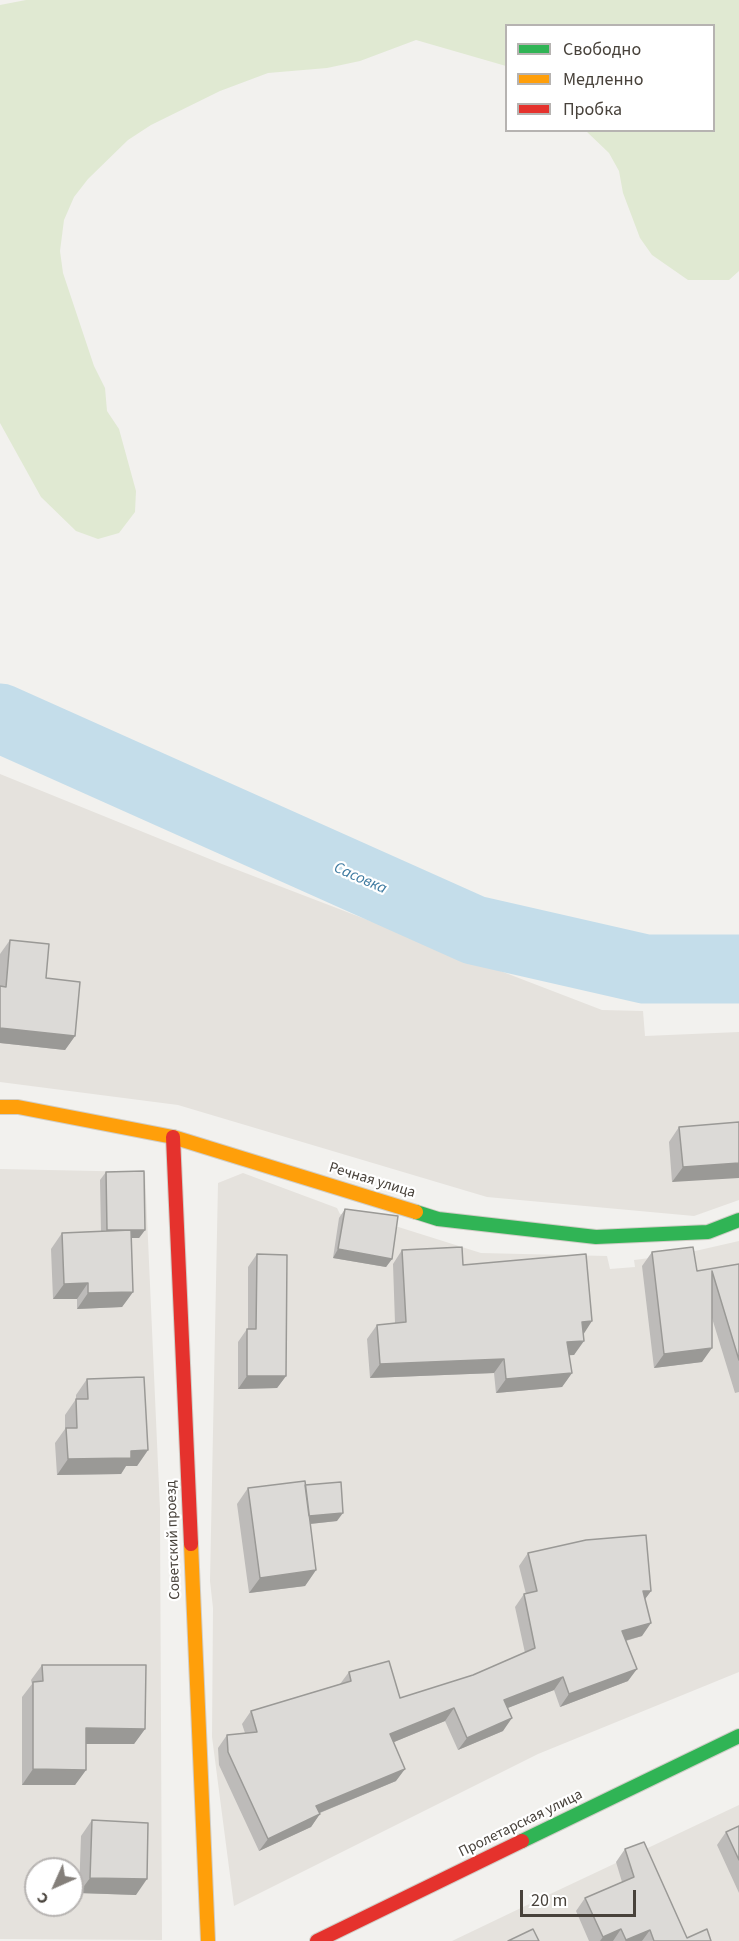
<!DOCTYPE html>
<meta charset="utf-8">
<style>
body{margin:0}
#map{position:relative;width:739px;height:1941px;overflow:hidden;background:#f2f1ee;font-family:"Source Sans 3",sans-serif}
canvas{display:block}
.legend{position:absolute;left:505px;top:24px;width:210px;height:108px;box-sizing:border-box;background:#fff;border:2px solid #b6b3b1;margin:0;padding:8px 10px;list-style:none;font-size:18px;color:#48423b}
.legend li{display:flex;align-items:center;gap:12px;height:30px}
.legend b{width:30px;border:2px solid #b6b3b1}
.north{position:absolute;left:24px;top:1857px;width:60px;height:60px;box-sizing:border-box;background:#fff;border:2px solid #b6b3b1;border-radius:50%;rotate:225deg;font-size:16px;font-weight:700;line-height:24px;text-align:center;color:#48423b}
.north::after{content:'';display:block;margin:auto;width:21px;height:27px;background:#847f7a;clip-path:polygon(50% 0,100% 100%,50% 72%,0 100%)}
.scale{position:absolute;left:520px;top:1890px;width:116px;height:27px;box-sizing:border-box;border:3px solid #48423b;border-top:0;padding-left:8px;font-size:18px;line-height:21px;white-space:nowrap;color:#48423b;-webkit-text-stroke:4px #fff;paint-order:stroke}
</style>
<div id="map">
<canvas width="739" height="1941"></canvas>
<ul class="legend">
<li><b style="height:8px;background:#30b455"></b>Свободно</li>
<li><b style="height:8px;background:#ff9f0a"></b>Медленно</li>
<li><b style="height:8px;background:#e5322d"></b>Пробка</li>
</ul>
<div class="north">С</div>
<div class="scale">20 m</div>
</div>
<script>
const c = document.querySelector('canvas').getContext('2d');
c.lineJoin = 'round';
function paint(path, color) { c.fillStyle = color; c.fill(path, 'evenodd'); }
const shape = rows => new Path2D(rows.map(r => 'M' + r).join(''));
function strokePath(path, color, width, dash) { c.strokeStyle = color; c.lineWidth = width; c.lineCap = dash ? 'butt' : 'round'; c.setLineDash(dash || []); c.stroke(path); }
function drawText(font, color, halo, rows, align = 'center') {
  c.font = font + ' "Source Sans 3",sans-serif'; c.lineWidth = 4.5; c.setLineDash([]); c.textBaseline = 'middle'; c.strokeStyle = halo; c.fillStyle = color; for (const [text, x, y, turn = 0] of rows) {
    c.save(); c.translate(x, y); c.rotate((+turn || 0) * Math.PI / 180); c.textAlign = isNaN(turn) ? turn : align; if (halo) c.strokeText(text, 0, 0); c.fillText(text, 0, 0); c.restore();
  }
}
paint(shape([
 [0,774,222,864,602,1010,643,1011,645,1036,739,1032,739,1200,694,1216,487,1197,178,1105,0,1082],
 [0,1169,145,1172,160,1510,162,1940,0,1939],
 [36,1869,72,1869,72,1905,36,1905],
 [243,1173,337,1208,340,1214,392,1225,481,1253,607,1256,610,1269,635,1267,634,1260,682,1254,739,1241,739,1672,538,1754,234,1906,212,1737,213,1608,210,1581,218,1183],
 [739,1805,739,1941,452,1941,546,1896]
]), '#e5e2dd');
paint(shape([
 [26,0,739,0,739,271,729,280,688,280,652,255,640,238,623,193,619,171,609,153,586,131,714,130,714,26,506,26,506,66,416,40,360,61,327,68,268,73,220,91,151,125,128,140,88,179,74,197,64,220,60,251,63,273,94,366,105,388,107,411,119,429,136,491,135,512,119,533,98,539,76,531,41,497,0,423,0,5]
]), '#e0e9d2');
strokePath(shape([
 [0,718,474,930,645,969,739,969]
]), '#c4ddea', 69);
const fast = shape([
 [416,1212,438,1219,596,1237,708,1232,739,1220],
 [522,1841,739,1736]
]);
const slow = shape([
 [0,1107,18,1107,173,1137,416,1212],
 [191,1544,208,1941]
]);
const jam = shape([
 [173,1137,191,1544],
 [317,1941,522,1841]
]);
strokePath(fast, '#d0cdc6', 16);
strokePath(slow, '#d0cdc6', 16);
strokePath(jam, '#d0cdc6', 16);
strokePath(fast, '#30b455', 14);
strokePath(slow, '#ff9f0a', 14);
strokePath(jam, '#e5322d', 14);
paint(shape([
 [10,940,46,978,75,1036,65,1050,0,1043,0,954],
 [739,1122,672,1182,669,1142,679,1127],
 [106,1172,145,1230,139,1238,131,1238,133,1292,122,1307,77,1309,77,1299,53,1299,51,1249,62,1233,101,1231,100,1180],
 [345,1209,392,1259,386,1267,333,1258,339,1218],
 [402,1250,463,1265,583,1335,574,1355,569,1355,572,1373,562,1387,496,1393,494,1373,370,1378,367,1339,377,1325,395,1323,393,1264],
 [652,1252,697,1271,739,1264,739,1392,735,1393,712,1318,702,1362,654,1368,642,1266],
 [257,1254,286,1376,277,1388,238,1389,238,1342,247,1329,248,1329,248,1267],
 [87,1379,148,1450,137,1466,126,1466,121,1474,57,1475,55,1443,65,1429,65,1415,76,1399,76,1395],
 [305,1485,337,1521,310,1524,316,1570,305,1586,249,1593,237,1504,248,1488],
 [528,1553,651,1591,645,1599,642,1636,626,1641,628,1681,560,1707,554,1690,507,1708,503,1731,458,1750,445,1721,394,1742,396,1781,320,1813,311,1827,259,1851,219,1765,218,1748,227,1735,245,1733,242,1724,251,1711,340,1684,349,1672,400,1698,473,1675,525,1653,515,1607,524,1594,526,1594,519,1566],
 [42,1665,145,1729,134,1744,86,1744,86,1770,75,1785,22,1785,22,1697,32,1684,31,1680],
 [92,1820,136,1895,79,1893,81,1836],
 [739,1826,739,1893,717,1845,726,1832],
 [625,1849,687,1938,711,1941,589,1941,576,1911,585,1898,622,1882,616,1862]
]), '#bdbbb9');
paint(shape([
 [0,1028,75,1036,65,1050,0,1043],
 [739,1163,739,1178,672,1182,683,1167],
 [107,1230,145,1230,139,1238,101,1238],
 [338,1249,392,1259,386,1267,333,1258],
 [88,1283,77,1299,53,1299,64,1284],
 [133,1292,122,1307,77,1309,88,1293],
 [592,1321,583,1335,582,1322],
 [584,1341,574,1355,557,1356,567,1342],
 [712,1348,702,1362,654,1368,664,1354],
 [504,1359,494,1373,370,1378,380,1364],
 [572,1373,562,1387,496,1393,506,1379],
 [247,1376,286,1376,277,1388,238,1389],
 [148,1450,137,1466,126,1466,121,1474,57,1475,68,1459,131,1451],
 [343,1513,337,1521,300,1525,305,1516],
 [316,1570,305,1586,249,1593,260,1578],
 [643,1591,651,1591,642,1603],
 [651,1623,642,1636,613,1644,622,1631],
 [637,1669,628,1681,560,1707,569,1694],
 [563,1677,554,1690,495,1713,504,1700],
 [454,1708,445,1721,382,1747,390,1734],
 [512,1718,503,1731,458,1750,467,1738],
 [86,1728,145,1729,134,1744,75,1744],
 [33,1769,86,1770,75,1785,22,1785],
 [405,1769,396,1781,307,1818,316,1806],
 [320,1814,311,1827,259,1851,268,1839],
 [90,1878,147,1879,136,1895,79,1893],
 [621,1929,613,1941,600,1941,603,1937],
 [650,1930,642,1941,625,1941,626,1940]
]), '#9a9996');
const building = shape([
 [10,940,49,944,46,978,80,982,75,1036,0,1028,0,986,6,987,10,940],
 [739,1122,739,1163,683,1167,679,1127,739,1122],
 [144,1171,145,1230,107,1230,106,1172,144,1171],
 [345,1209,398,1216,392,1259,338,1249,345,1209],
 [131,1230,133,1292,88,1293,88,1283,64,1284,62,1233,131,1230],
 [462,1247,463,1265,586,1254,592,1321,582,1322,584,1341,567,1342,572,1373,506,1379,504,1359,380,1364,377,1325,406,1322,402,1250,462,1247],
 [693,1247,697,1271,739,1264,739,1360,712,1271,712,1348,664,1354,652,1252,693,1247],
 [257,1254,287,1255,286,1376,247,1376,247,1329,256,1329,257,1254],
 [144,1377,148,1450,131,1451,131,1458,68,1459,66,1428,77,1428,76,1399,88,1399,87,1379,144,1377],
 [305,1481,316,1570,260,1578,248,1488,305,1481],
 [341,1482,343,1513,309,1516,305,1485,341,1482],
 [646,1535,651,1591,643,1591,651,1623,622,1631,637,1669,569,1694,563,1677,504,1700,512,1718,467,1738,454,1708,390,1734,405,1769,316,1806,320,1814,268,1839,228,1752,227,1735,257,1732,251,1711,351,1681,349,1672,389,1661,400,1698,473,1675,535,1648,524,1594,537,1591,528,1553,586,1540,646,1535],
 [42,1665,146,1665,145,1729,86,1728,86,1770,33,1769,33,1682,43,1681,42,1665],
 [92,1820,148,1823,147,1879,90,1878,92,1820],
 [739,1826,739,1860,726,1832,739,1826],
 [644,1842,687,1938,707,1929,711,1941,654,1941,650,1930,626,1940,621,1929,603,1937,585,1898,634,1877,625,1849,644,1842],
 [533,1929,539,1941,508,1941,533,1929]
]);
paint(building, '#dcdad7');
strokePath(building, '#9a9996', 1.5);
drawText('15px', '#48423b', '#fff', [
 ["Речная улица",372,1181,17],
 ["Советский проезд",174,1540,-92],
 ["Пролетарская улица",521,1824,-26]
]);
drawText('italic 16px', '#3e7aa0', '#fff', [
 ["Сасовка",360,879,24]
]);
</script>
